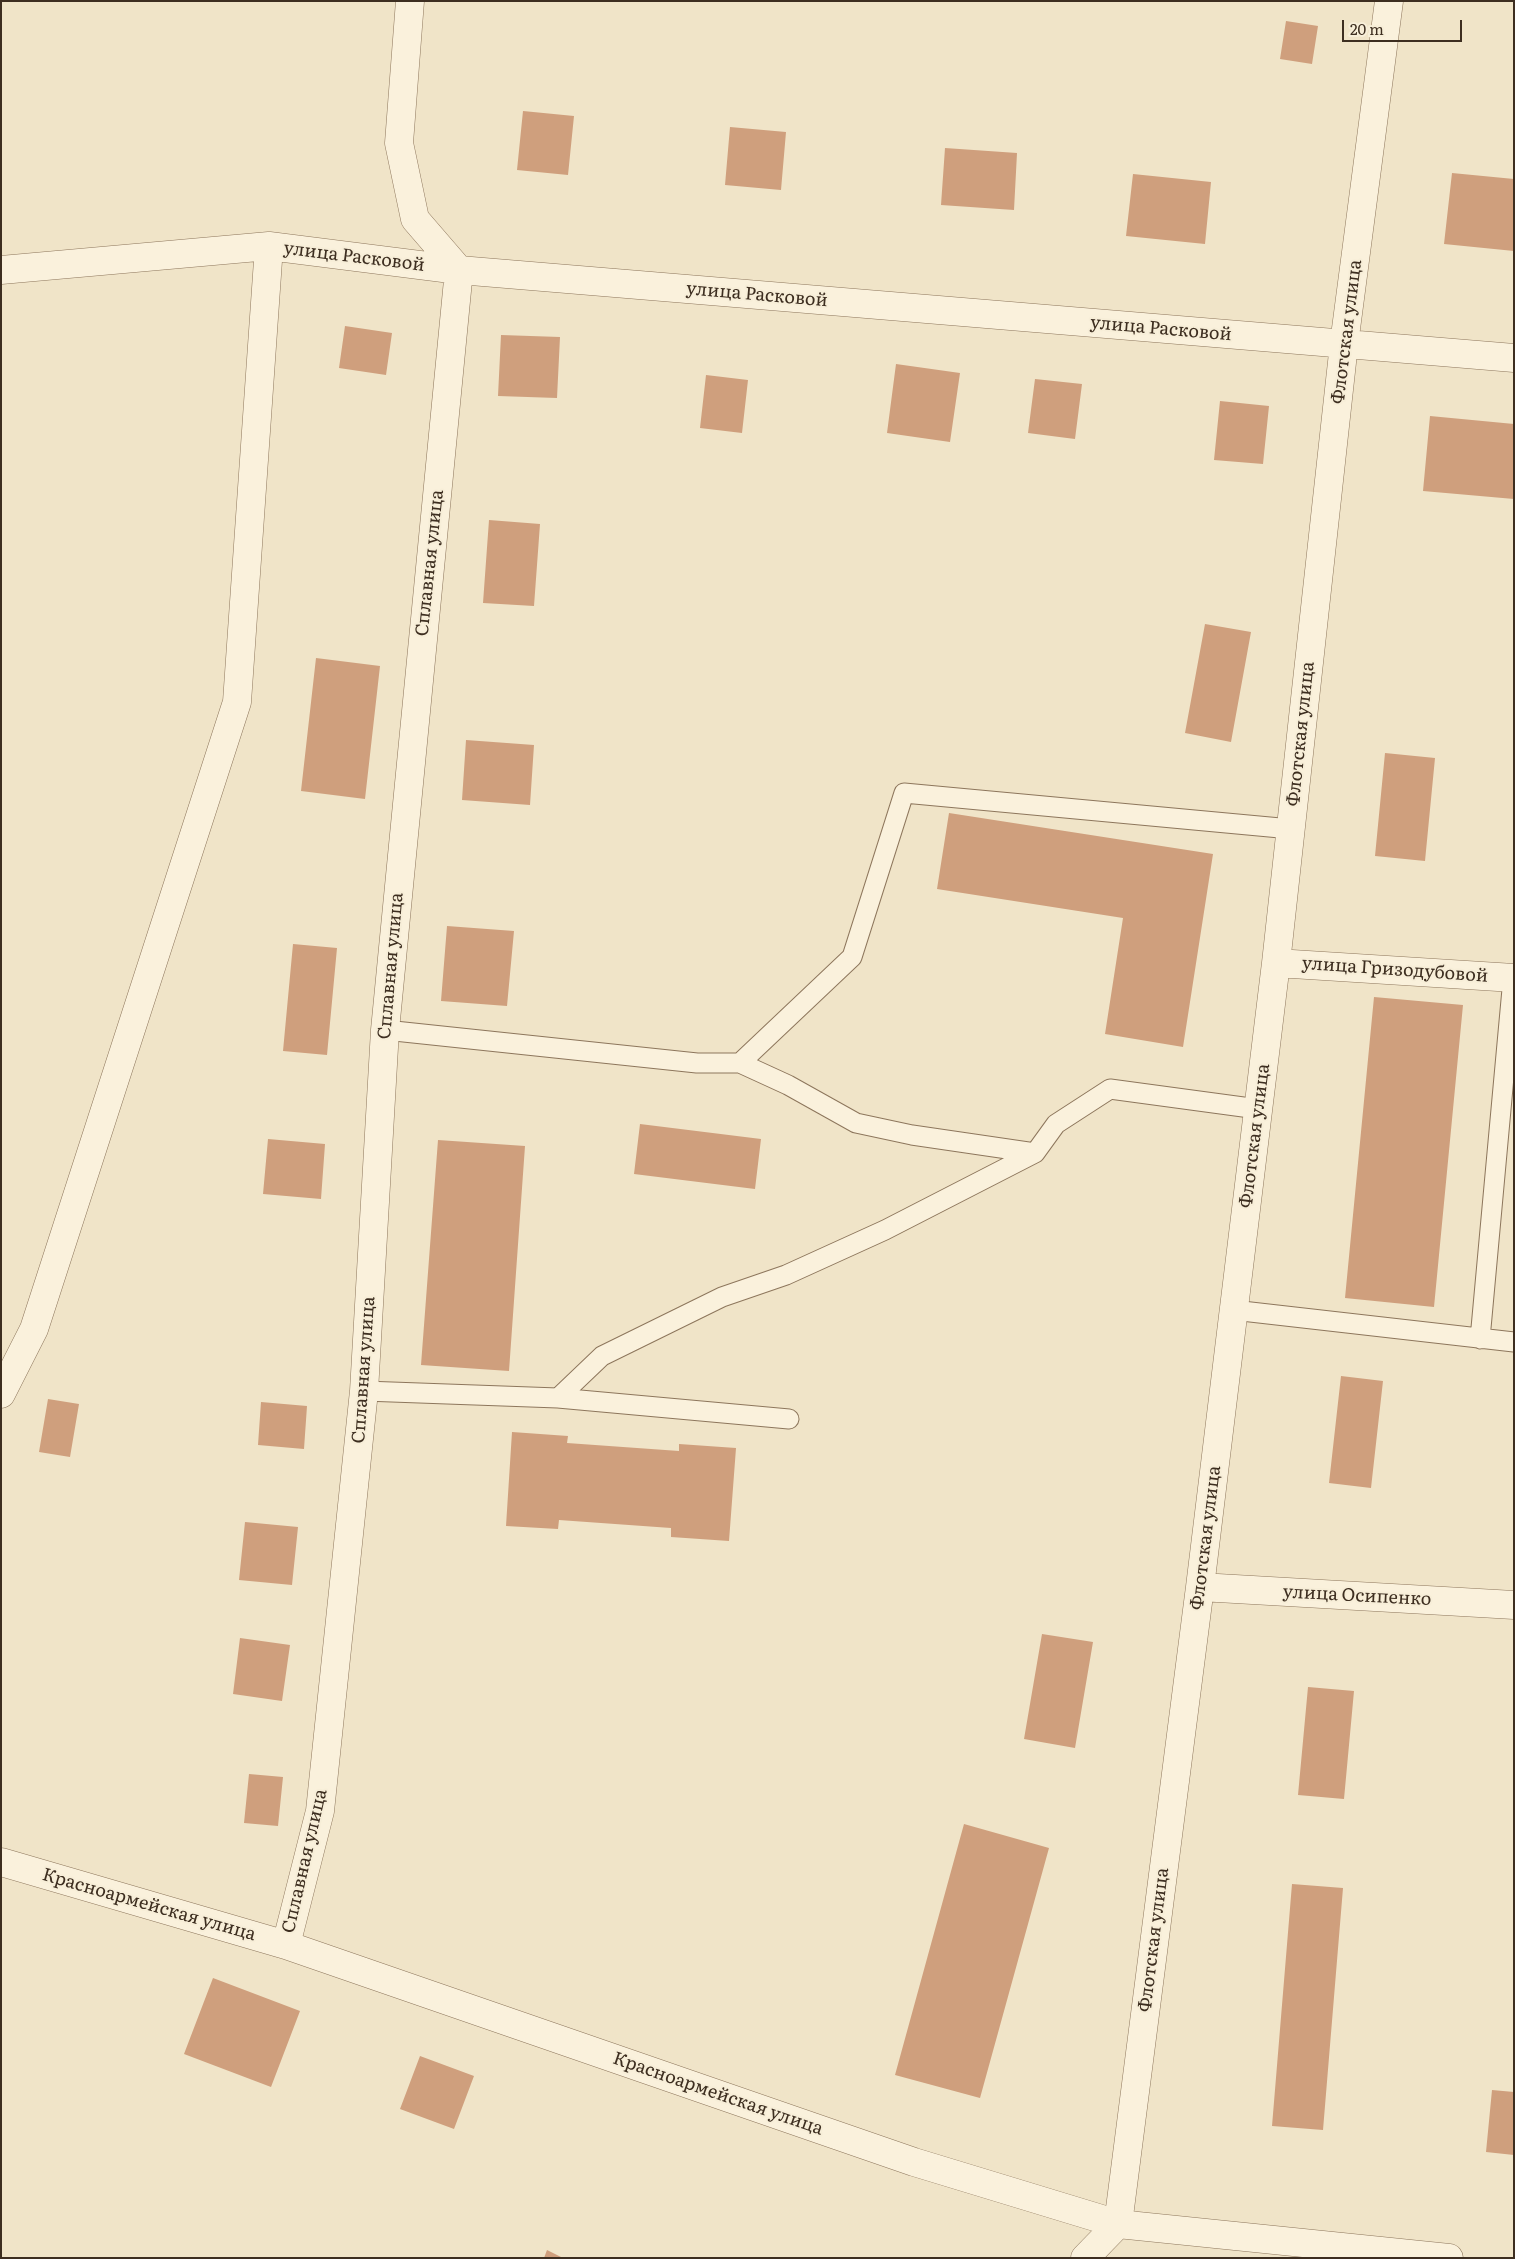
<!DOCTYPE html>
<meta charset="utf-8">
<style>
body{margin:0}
#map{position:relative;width:1515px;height:2259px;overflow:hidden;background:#f0e4c8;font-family:Literata,serif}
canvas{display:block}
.frame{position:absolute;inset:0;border:2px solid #3d2e20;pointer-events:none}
.scale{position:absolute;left:1342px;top:20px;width:120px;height:22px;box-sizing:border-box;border:2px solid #3d2e20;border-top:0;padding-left:6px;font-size:15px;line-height:18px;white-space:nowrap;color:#3d2e20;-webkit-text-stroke:4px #f7eed8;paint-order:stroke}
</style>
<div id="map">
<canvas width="1515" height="2259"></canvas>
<div class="frame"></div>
<div class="scale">20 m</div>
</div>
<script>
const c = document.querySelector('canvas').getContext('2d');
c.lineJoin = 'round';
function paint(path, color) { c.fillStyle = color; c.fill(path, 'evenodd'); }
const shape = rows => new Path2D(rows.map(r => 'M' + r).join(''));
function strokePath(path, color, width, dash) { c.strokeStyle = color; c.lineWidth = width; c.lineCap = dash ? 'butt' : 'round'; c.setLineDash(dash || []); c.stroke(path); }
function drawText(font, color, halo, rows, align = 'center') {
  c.font = font + ' Literata,serif'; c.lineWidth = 4; c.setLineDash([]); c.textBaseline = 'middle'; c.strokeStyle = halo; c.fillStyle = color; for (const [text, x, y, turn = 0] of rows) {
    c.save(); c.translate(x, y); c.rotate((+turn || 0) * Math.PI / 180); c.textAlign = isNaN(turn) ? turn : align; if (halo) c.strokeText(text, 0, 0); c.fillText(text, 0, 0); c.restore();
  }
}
paint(shape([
 [1286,21,1318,26,1312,64,1280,59],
 [523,111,574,116,568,175,517,170],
 [730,127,786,132,781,190,725,185],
 [945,148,1017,153,1014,210,941,205],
 [1452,173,1514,179,1514,251,1444,244],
 [1133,174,1211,182,1205,244,1126,236],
 [345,326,392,333,386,375,339,368],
 [501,335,560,337,557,398,498,396],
 [896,364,960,373,950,442,887,433],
 [706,375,748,380,742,433,700,428],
 [1035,379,1082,384,1075,439,1028,433],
 [1220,401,1269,406,1263,464,1214,460],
 [1430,416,1514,424,1514,499,1423,491],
 [489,520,540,524,534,606,483,603],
 [1205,624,1251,632,1231,742,1185,733],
 [316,658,380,666,365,799,301,791],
 [466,740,534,745,530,805,462,800],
 [1385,753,1435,758,1425,861,1375,856],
 [949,813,1213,854,1183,1047,1105,1034,1123,918,937,889],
 [447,926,514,931,507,1006,441,1001],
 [293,944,337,948,327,1055,283,1051],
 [1374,997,1463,1005,1434,1307,1345,1298],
 [640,1124,761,1139,755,1189,634,1174],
 [268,1139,325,1144,321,1199,263,1194],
 [438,1140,525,1146,509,1371,421,1365],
 [1341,1376,1383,1381,1371,1488,1329,1483],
 [48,1399,79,1404,70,1457,39,1452],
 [261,1402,307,1406,304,1449,258,1445],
 [512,1432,568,1436,567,1443,679,1451,679,1444,736,1448,729,1541,671,1537,671,1528,559,1520,558,1529,506,1526],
 [245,1522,298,1527,292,1585,239,1580],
 [1042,1634,1093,1642,1075,1748,1024,1739],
 [240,1638,290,1645,282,1701,233,1694],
 [1308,1687,1354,1691,1344,1799,1298,1795],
 [249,1774,283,1777,278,1826,244,1823],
 [964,1824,1049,1848,980,2098,895,2075],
 [1292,1884,1343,1888,1323,2130,1272,2126],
 [213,1978,300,2011,271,2087,184,2054],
 [420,2056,474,2076,454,2129,400,2109],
 [1492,2090,1514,2092,1514,2155,1486,2152],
 [547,2250,563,2258,544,2258]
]), '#cf9f7d');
const service = shape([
 [385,1030,697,1063,740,1063,852,957,904,793,1291,829],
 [740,1063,788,1085,856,1123,912,1135,1035,1153],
 [1233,1310,1514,1342],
 [1480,1339,1513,978],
 [364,1391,558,1398,789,1419],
 [558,1398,602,1356,722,1297,786,1275,885,1230,1035,1153,1056,1124,1110,1089,1258,1109]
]);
const minor = shape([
 [1,270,269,246,459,270,1514,358],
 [1276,963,1514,978],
 [1,1394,34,1329,237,702,269,246],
 [1200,1587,1514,1605],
 [1,1862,286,1945,914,2162,1118,2224,1449,2258],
 [286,1945,320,1811,364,1391,385,1030,459,270,415,219,399,143,410,1],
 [1085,2258,1118,2224,1200,1587,1276,963,1344,344,1389,1]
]);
strokePath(service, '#8d765c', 21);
strokePath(minor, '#8d765c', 29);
strokePath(service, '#faf1dc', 19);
strokePath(minor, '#faf1dc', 28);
drawText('18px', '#3d2e20', '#f7eed8', [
 ["улица Расковой",354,257,7],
 ["улица Расковой",757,295,5],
 ["улица Расковой",1161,329,5],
 ["Флотская улица",1347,332,-83],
 ["Сплавная улица",430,563,-84],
 ["Флотская улица",1301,734,-84],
 ["Сплавная улица",391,966,-85],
 ["улица Гризодубовой",1395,970,4],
 ["Флотская улица",1255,1136,-83],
 ["Сплавная улица",364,1370,-86],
 ["Флотская улица",1206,1538,-83],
 ["улица Осипенко",1357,1596,3],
 ["Сплавная улица",305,1861,-77],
 ["Красноармейская улица",149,1905,16],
 ["Флотская улица",1154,1940,-83],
 ["Красноармейская улица",718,2094,19]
]);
</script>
